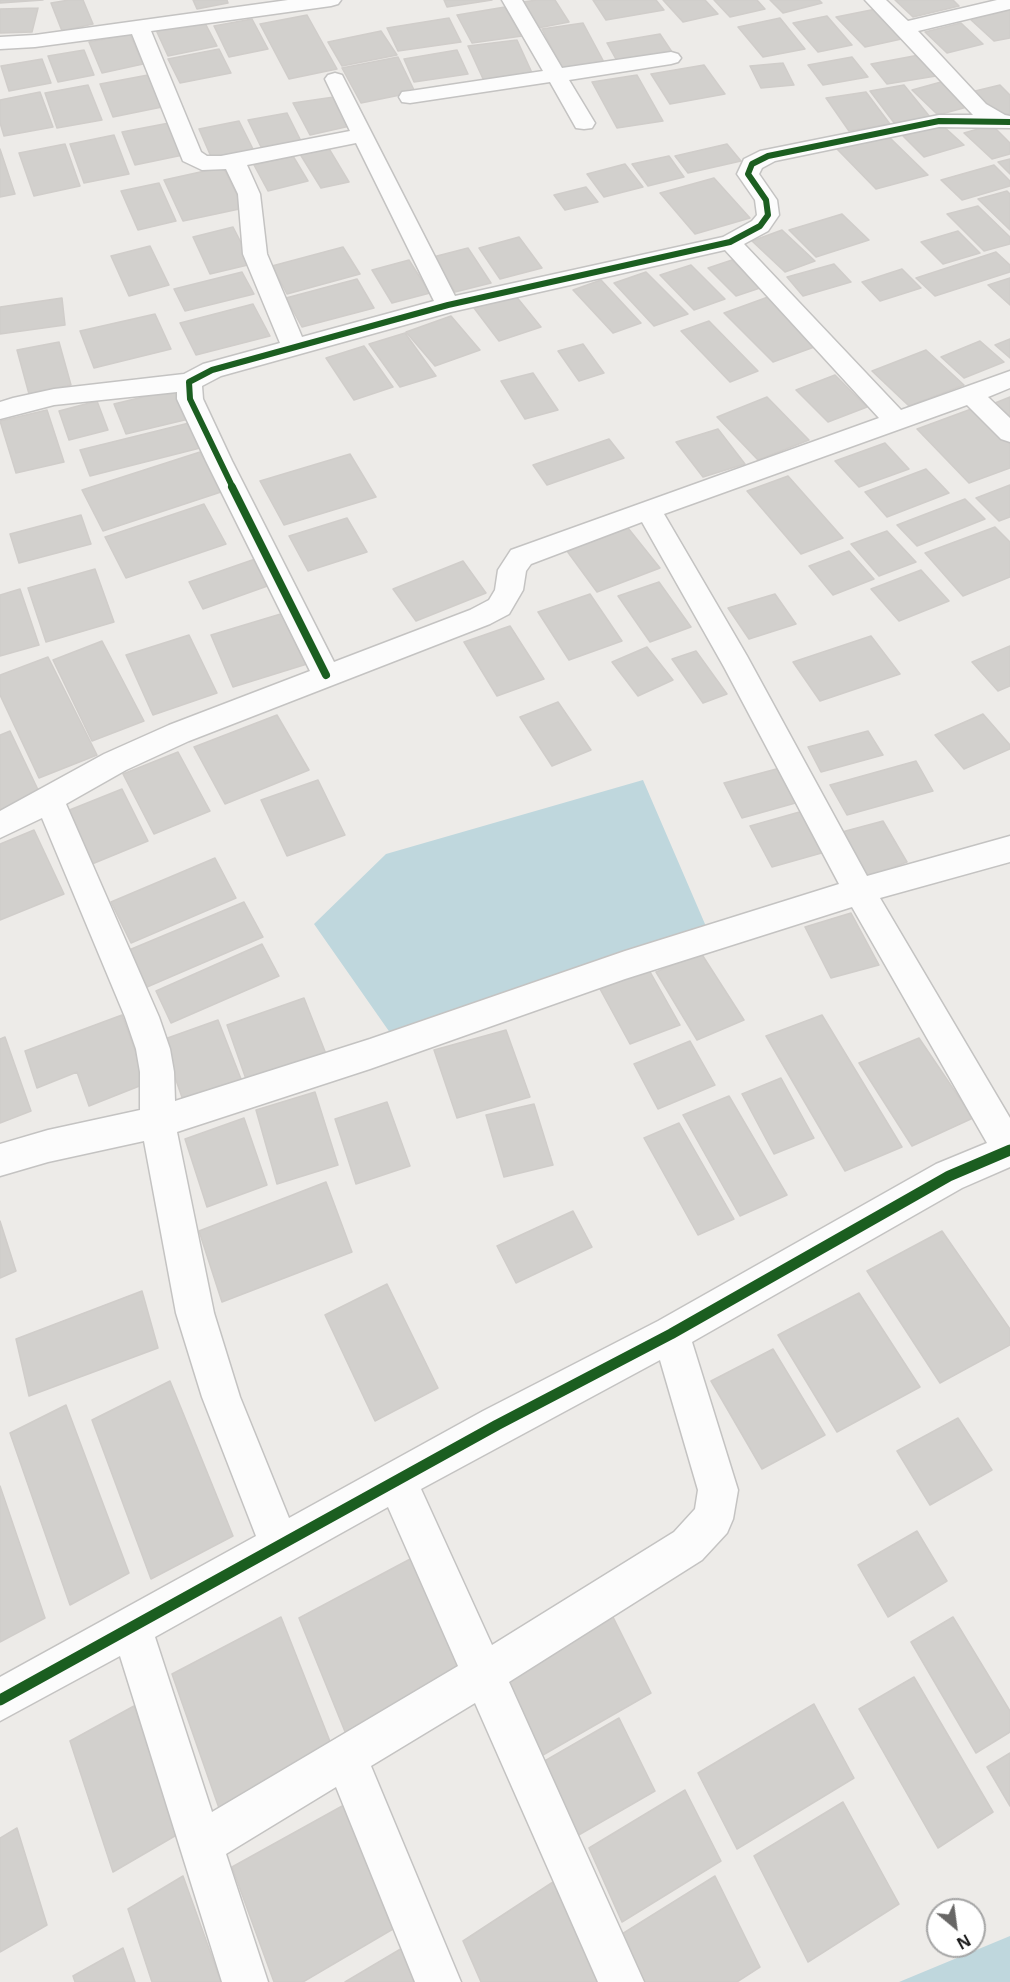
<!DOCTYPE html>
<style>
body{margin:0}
#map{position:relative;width:1010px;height:1982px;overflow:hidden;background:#edebe8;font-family:"Noto Sans",sans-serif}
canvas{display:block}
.north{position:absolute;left:926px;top:1898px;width:60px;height:60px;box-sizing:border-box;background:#fff;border:2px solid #a5a5a5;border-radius:50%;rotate:151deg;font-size:16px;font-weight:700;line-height:24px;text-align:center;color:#1f1f1f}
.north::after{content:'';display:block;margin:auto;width:21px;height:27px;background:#676665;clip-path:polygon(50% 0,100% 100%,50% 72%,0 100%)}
</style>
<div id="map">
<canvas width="1010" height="1982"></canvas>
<div class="north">N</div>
</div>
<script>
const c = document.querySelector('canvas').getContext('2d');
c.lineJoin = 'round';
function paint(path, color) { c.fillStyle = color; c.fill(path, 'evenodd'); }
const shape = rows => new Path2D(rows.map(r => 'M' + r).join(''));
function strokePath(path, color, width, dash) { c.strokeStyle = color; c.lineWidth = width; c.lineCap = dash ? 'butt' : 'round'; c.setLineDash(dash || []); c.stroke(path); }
paint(shape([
 [643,780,708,931,393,1037,314,924,386,854],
 [1010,1936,1010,1982,899,1982]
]), '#bfd7dd');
const building = shape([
 [0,0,43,0,0,3,0,0],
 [69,0,83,0,93,24,62,31,51,3,69,0],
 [193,0,227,0,228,3,197,9,193,0],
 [444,0,492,0,447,7,444,0],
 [537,0,555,0,569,22,538,28,523,2,537,0],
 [593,0,656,0,664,10,606,20,593,0],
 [663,0,705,0,718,14,683,22,663,0],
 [714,0,757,0,765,9,730,17,714,0],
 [770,0,819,0,822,3,783,13,770,0],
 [895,0,953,0,959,6,913,17,895,0],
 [505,7,522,36,472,43,457,15,505,7],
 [38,8,32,32,0,33,0,9,38,8],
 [876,9,906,38,865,47,836,17,876,9],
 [1010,10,1010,38,994,41,970,19,1010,10],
 [307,15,337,69,289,79,260,24,307,15],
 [827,16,852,45,818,52,793,23,827,16],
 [449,18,461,42,398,51,387,28,449,18],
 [780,18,805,49,763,57,738,27,780,18],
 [252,19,268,49,229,57,214,26,252,19],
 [204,21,217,46,168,56,156,30,204,21],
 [583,23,605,64,563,70,542,29,583,23],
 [961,23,983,44,947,53,925,32,961,23],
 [381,31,397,55,342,66,328,42,381,31],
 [130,34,143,64,102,73,89,42,130,34],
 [660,34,672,52,617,61,607,43,660,34],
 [517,40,533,75,484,81,468,46,517,40],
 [219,49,231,73,180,83,168,59,219,49],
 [84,50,94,75,58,82,48,56,84,50],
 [457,50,468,74,414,82,404,59,457,50],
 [919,55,936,76,887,84,871,64,919,55],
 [398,57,415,92,361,103,342,68,398,57],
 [852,57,868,77,823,85,808,65,852,57],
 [42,59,51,83,9,91,1,66,42,59],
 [783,63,794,85,761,88,750,66,783,63],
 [704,65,725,94,670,104,651,74,704,65],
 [148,75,162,107,113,117,100,84,148,75],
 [637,75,663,121,617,128,592,82,637,75],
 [941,82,967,107,938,115,912,90,941,82],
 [88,85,102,120,57,128,45,93,88,85],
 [904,85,930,117,895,124,870,91,904,85],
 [1000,85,1010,95,1010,114,995,117,971,92,1000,85],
 [40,92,53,127,4,136,0,123,0,100,40,92],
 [866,92,890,124,849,131,826,98,866,92],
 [334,97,350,126,310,135,293,103,334,97],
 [287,113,301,141,262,149,248,120,287,113],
 [239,121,254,151,212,159,199,129,239,121],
 [169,123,183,155,135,165,122,132,169,123],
 [942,125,964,145,924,157,903,136,942,125],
 [992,125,1010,143,1010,154,992,159,964,133,992,125],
 [114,135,129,174,84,183,70,144,114,135],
 [887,135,928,175,876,189,837,149,887,135],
 [65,144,80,186,34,196,19,153,65,144],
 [727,144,741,161,688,173,675,156,727,144],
 [328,147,349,182,321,188,300,154,328,147],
 [0,149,15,194,0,197,0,149],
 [293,156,308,181,268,191,254,165,293,156],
 [669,156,684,177,648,186,632,164,669,156],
 [1010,159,1010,174,998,162,1010,159],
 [625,164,643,187,604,197,587,174,625,164],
 [994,165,1010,181,1010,186,962,200,941,180,994,165],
 [223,167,244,208,183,221,164,180,223,167],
 [714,178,750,218,695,234,660,193,714,178],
 [159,183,176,221,138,230,121,191,159,183],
 [586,187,598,202,565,210,554,195,586,187],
 [1007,191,1010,194,1010,230,978,199,1007,191],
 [978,206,1010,237,1010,244,984,251,947,214,978,206],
 [842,214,869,240,816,257,789,230,842,214],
 [233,227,252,264,210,274,193,237,233,227],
 [782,230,815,261,785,272,752,241,782,230],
 [958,231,980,253,943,264,921,242,958,231],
 [519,237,542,268,500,279,479,248,519,237],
 [150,246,169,285,129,296,111,256,150,246],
 [343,247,360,274,287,294,272,266,343,247],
 [468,248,491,283,455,292,433,257,468,248],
 [996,252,1010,265,1010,272,935,296,916,278,996,252],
 [409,260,430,293,392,303,372,270,409,260],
 [732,260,760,288,736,296,708,268,732,260],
 [834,264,851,282,803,296,787,277,834,264],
 [691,265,725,299,694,310,660,275,691,265],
 [902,269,921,288,880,301,862,282,902,269],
 [242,272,254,294,185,311,174,289,242,272],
 [646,272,688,314,654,326,614,283,646,272],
 [1010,278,1010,305,988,285,1010,278],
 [357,279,374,308,302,327,286,298,357,279],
 [601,280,641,323,613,333,573,290,601,280],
 [515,295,541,327,499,341,474,308,515,295],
 [768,297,817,346,773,362,724,313,768,297],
 [62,298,65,325,0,334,0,307,62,298],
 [253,304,270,336,196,355,180,323,253,304],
 [155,314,171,349,94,368,80,331,155,314],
 [451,316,480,350,435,366,406,332,451,316],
 [709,321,758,371,730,382,681,331,709,321],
 [405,333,436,376,400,387,369,344,405,333],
 [1010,339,1010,358,995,345,1010,339],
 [980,341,1004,362,964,378,941,357,980,341],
 [59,342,71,385,29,394,17,350,59,342],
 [583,344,604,373,579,381,558,351,583,344],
 [364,346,393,387,354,400,326,358,364,346],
 [926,350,964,385,909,406,872,371,926,350],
 [533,373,558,410,525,419,501,381,533,373],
 [835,375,867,407,828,422,796,390,835,375],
 [180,388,193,418,126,434,114,404,180,388],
 [767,397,809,440,758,460,717,417,767,397],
 [1010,397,1010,417,995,403,1010,397],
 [97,401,108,430,69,440,59,411,97,401],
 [974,408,1010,444,1010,468,969,483,917,429,974,408],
 [47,410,64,462,16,473,0,421,47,410],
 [193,422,204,447,90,476,80,450,193,422],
 [718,429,745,464,703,477,676,442,718,429],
 [609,439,624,458,547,485,533,465,609,439],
 [885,443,909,469,859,487,835,461,885,443],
 [200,452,224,491,103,531,82,490,200,452],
 [350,454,376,497,284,525,260,481,350,454],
 [926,469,949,493,887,517,865,492,926,469],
 [788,476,843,538,801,554,747,491,788,476],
 [1010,485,1010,517,999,521,976,498,1010,485],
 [965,499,985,519,917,546,897,525,965,499],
 [204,504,226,544,126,578,105,537,204,504],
 [81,515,91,544,19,563,10,534,81,515],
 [347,518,367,552,308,571,289,536,347,518],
 [995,527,1010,542,1010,577,963,596,925,553,995,527],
 [628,528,660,568,597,592,567,551,628,528],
 [887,531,916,562,879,576,851,544,887,531],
 [849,551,874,579,833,595,809,566,849,551],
 [258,558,273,584,203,609,189,582,258,558],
 [463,561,486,593,416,621,393,589,463,561],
 [95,569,114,622,46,642,28,588,95,569],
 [921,570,949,601,899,621,871,589,921,570],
 [659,582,691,627,650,642,618,596,659,582],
 [20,589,39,645,0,656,0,595,20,589],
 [590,594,622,641,569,660,538,612,590,594],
 [775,594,796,624,749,639,728,608,775,594],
 [284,613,307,664,233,687,211,635,284,613],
 [510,626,544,679,497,696,464,642,510,626],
 [189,635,217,693,153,715,126,655,189,635],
 [871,636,900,674,820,701,793,662,871,636],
 [102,641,144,721,92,741,53,660,102,641],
 [1010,646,1010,686,998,691,972,662,1010,646],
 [647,647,673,680,638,696,612,662,647,647],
 [696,651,727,694,703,703,672,659,696,651],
 [48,657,97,755,39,778,0,695,0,675,48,657],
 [558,702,591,750,552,766,520,717,558,702],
 [983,714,1010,745,1010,749,964,769,935,735,983,714],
 [277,715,309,770,225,804,194,747,277,715],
 [10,731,41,796,0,813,0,735,10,731],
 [868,731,883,755,821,772,808,747,868,731],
 [178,752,210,811,154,834,123,774,178,752],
 [916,761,933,791,847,815,830,785,916,761],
 [780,768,799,802,742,818,724,783,780,768],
 [318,780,345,835,287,856,261,800,318,780],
 [122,789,148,841,92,864,67,811,122,789],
 [803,811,825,852,772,867,750,826,803,811],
 [883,821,907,862,859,880,842,832,883,821],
 [34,830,64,894,0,920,0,844,34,830],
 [215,858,236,898,131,943,111,902,215,858],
 [244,902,263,937,147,987,129,950,244,902],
 [851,913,879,965,831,978,805,927,851,913],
 [262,944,279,976,171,1023,156,991,262,944],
 [701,953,744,1020,697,1040,656,972,701,953],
 [649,970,680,1025,630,1044,600,989,649,970],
 [304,998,326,1054,247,1082,227,1025,304,998],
 [122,1015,147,1083,89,1106,77,1072,37,1088,25,1051,122,1015],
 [822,1015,902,1147,845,1171,766,1036,822,1015],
 [218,1020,243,1084,185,1106,162,1040,218,1020],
 [506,1030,530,1097,457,1118,434,1050,506,1030],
 [5,1037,31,1111,0,1123,0,1039,5,1037],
 [919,1038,973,1118,912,1146,859,1063,919,1038],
 [690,1041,715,1085,658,1109,634,1064,690,1041],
 [781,1078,814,1138,774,1154,742,1094,781,1078],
 [315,1092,338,1165,277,1184,256,1110,315,1092],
 [729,1096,787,1195,740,1216,683,1115,729,1096],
 [387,1102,410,1166,356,1184,335,1119,387,1102],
 [534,1104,553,1165,504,1177,486,1115,534,1104],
 [244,1118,267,1185,207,1207,185,1139,244,1118],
 [679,1123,734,1219,698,1235,644,1138,679,1123],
 [326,1182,352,1252,222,1302,199,1231,326,1182],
 [573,1211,592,1247,516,1283,497,1246,573,1211],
 [0,1221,16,1271,0,1278,0,1221],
 [942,1231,1010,1329,1010,1345,940,1383,867,1271,942,1231],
 [387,1284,438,1388,375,1421,325,1315,387,1284],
 [142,1291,158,1348,29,1396,16,1339,142,1291],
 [859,1293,920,1387,837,1432,778,1335,859,1293],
 [773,1349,825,1435,762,1469,711,1381,773,1349],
 [170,1381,233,1536,151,1579,92,1420,170,1381],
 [66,1405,129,1573,70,1605,10,1433,66,1405],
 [958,1418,992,1470,930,1505,897,1451,958,1418],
 [0,1486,45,1618,0,1642,0,1486],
 [917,1531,947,1581,888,1617,858,1565,917,1531],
 [414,1557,468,1679,350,1744,299,1618,414,1557],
 [609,1609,651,1693,536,1759,495,1672,609,1609],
 [281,1617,333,1749,220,1811,172,1674,281,1617],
 [953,1617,1010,1711,1010,1732,976,1753,911,1642,953,1617],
 [914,1677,993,1812,938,1848,859,1709,914,1677],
 [814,1704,854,1778,737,1849,698,1773,814,1704],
 [134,1706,180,1833,113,1872,70,1741,134,1706],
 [619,1718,655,1791,570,1840,536,1766,619,1718],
 [1010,1753,1010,1806,987,1767,1010,1753],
 [685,1790,721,1861,622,1922,589,1848,685,1790],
 [843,1802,899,1904,808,1962,754,1856,843,1802],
 [344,1805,393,1929,303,1982,274,1982,232,1867,344,1805],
 [17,1828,47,1925,0,1952,0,1838,17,1828],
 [183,1876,221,1982,152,1982,128,1909,183,1876],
 [715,1876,760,1967,737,1982,644,1982,622,1934,715,1876],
 [553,1882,601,1982,481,1982,463,1941,553,1882],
 [409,1944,423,1982,345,1982,409,1944],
 [123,1948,135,1982,75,1982,73,1976,123,1948]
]);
paint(building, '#d2d0cd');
strokePath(building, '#d0cdca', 1.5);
const minor = shape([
 [288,0,341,0,338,4,331,6,151,31,201,152,207,156,221,156,350,131,325,79,328,75,335,73,342,75,455,296,723,237,752,221,757,215,755,200,737,174,744,159,760,151,939,115,973,115,865,0,886,0,908,21,997,0,1010,0,1010,9,918,31,986,104,1005,115,1010,116,1010,128,939,127,775,161,762,168,759,174,777,200,779,215,768,231,744,244,901,410,1010,371,1010,388,988,397,1010,418,1010,442,1001,439,967,405,664,514,747,656,867,876,1010,836,1010,862,880,898,1010,1118,1010,1167,962,1188,692,1342,738,1490,733,1519,727,1533,702,1560,509,1682,644,1982,598,1982,475,1703,371,1766,461,1982,415,1982,336,1787,226,1854,268,1982,222,1982,120,1656,0,1721,0,1677,256,1536,202,1397,176,1313,144,1141,48,1162,0,1176,0,1144,48,1130,140,1110,140,1072,136,1049,125,1017,42,818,0,838,0,811,104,754,169,725,310,671,206,461,177,399,177,392,54,405,0,419,0,402,13,398,54,389,184,374,203,364,280,343,243,254,238,194,226,169,202,170,183,161,132,34,35,47,0,49,0,37,35,35,288,0],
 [356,143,434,301,302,337,267,254,260,194,247,165,356,143],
 [725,250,879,418,511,550,498,570,495,590,489,600,470,610,334,662,232,461,203,399,202,386,221,376,451,312,725,250],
 [642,522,724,667,839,884,625,951,370,1039,175,1101,174,1072,170,1049,159,1017,66,804,126,770,189,741,490,624,509,614,523,590,526,571,531,564,642,522],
 [852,907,987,1143,936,1164,658,1321,483,1411,289,1518,240,1397,214,1313,177,1132,370,1069,625,979,852,907],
 [660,1360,698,1490,695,1509,674,1532,492,1645,421,1489,660,1360],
 [388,1507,458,1666,212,1812,155,1637,388,1507],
 [502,0,522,0,562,68,671,52,678,54,681,58,678,62,671,64,569,80,595,123,592,128,584,129,576,128,550,82,410,103,402,102,399,97,402,92,410,91,543,71,502,0]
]);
strokePath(minor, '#c4c3c2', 3);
paint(minor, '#fcfcfc');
strokePath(shape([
 [233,488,190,399,189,382,212,370,448,305,730,242,760,226,768,215,766,200,748,174,752,164,768,156,939,121,1010,122]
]), '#1b5e20', 6);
strokePath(shape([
 [232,487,326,675]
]), '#1b5e20', 8);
strokePath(shape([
 [0,1700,497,1425,671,1334,949,1176,1010,1150]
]), '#1b5e20', 11);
</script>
